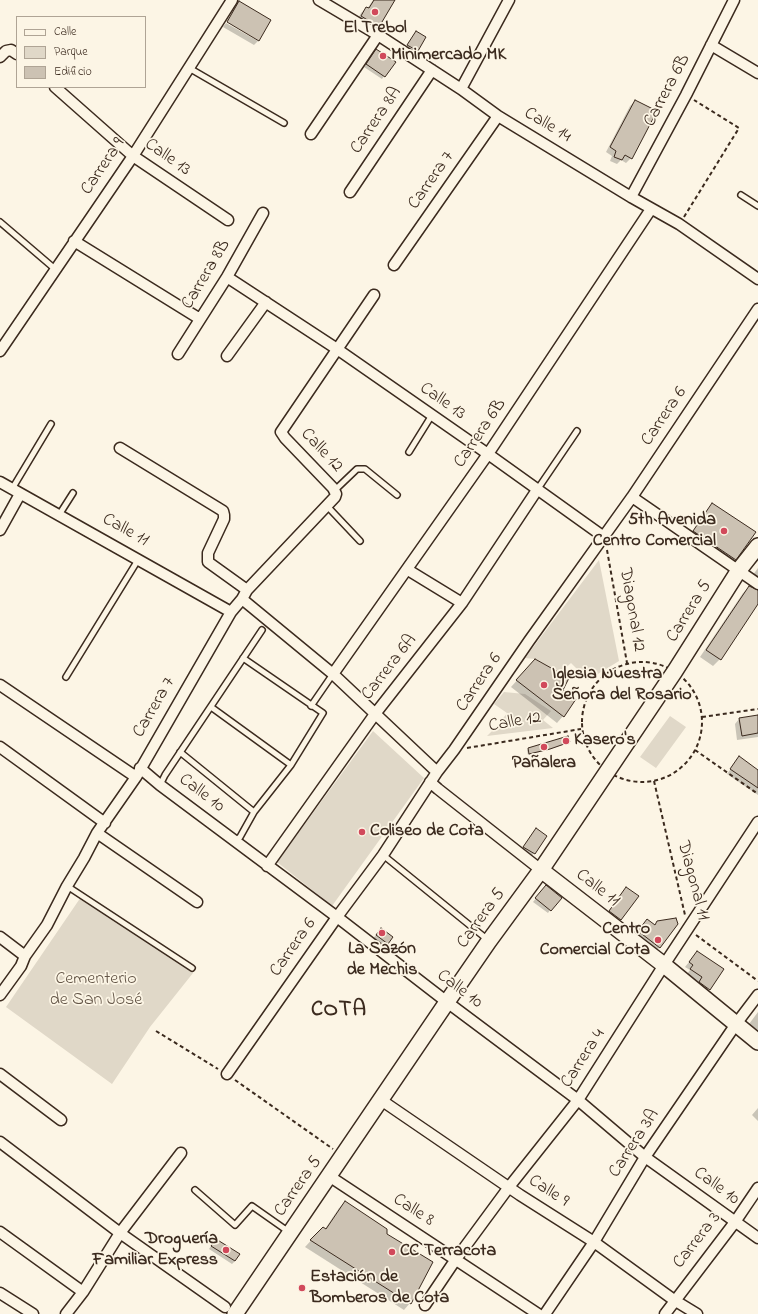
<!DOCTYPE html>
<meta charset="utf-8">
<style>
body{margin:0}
#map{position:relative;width:758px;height:1314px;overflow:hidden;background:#fcf5e5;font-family:"Indie Flower",sans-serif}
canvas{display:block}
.legend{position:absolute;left:16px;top:16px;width:130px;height:72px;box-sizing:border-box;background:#fcf5e5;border:1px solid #afa495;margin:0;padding:5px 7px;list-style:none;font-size:12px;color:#3b2a1e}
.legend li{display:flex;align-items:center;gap:8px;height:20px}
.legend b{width:20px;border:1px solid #afa495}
</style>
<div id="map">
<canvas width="758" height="1314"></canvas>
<ul class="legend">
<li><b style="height:5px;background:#fcf5e5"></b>Calle</li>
<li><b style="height:11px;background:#e0d8c8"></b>Parque</li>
<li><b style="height:11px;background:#ccc2b3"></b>Edificio</li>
</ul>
</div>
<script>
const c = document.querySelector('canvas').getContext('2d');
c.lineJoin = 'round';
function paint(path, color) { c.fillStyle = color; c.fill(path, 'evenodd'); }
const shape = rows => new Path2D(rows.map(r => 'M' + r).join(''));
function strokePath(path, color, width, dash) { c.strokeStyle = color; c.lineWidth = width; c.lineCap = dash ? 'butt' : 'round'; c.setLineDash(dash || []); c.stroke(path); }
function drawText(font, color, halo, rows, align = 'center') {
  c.font = font + ' "Indie Flower",sans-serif'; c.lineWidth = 3.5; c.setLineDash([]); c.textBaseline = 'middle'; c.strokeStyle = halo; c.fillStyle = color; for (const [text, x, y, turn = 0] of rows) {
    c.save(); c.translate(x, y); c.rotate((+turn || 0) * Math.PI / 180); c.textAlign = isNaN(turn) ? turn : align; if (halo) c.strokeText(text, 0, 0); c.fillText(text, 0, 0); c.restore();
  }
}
paint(shape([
 [599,560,619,661,588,680,571,663,560,673,535,659,525,658],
 [504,692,525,694,551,711,543,720,553,728,487,736,498,725,507,713,494,704],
 [670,716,686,727,656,768,640,757],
 [373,731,424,778,332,906,277,862],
 [83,894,193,973,150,1027,112,1084,6,1007]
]), '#e0d8c8');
paint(shape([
 [373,0,394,0,378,26,374,31,357,21,361,13,366,8,367,9],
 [239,3,259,39,227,21,235,7],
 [226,23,258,41,254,45,223,27],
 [416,32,417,50,414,53,405,48],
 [374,53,384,76,382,79,364,67],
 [635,101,631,158,626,163,621,160,617,164,610,161,612,156,606,152,630,106],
 [712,504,735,559,732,562,691,534],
 [758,568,758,585,750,579],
 [749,587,758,591,758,602,720,659,713,666,700,657,743,593],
 [529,667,575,700,563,716,557,723,511,687],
 [758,716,758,737,737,740,735,724,739,719],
 [568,737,569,742,568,743,548,750,528,755,527,750,528,749],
 [739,758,758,771,758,795,727,774],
 [536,830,546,836,531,857,521,850],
 [626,888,620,920,614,926,604,918,620,895],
 [543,889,550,910,548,913,533,902],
 [647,921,654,926,658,922,660,947,653,953,632,938],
 [381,929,387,943,381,950,370,942],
 [697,952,709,989,704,994,695,987,698,982,687,974,690,970,685,967],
 [758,1012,758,1030,749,1024],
 [758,1108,758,1121,752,1115],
 [345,1202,386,1234,410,1303,404,1310,305,1247,317,1234,325,1229,339,1208],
 [213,1243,235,1261,232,1264,209,1249]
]), '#0003');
const building = shape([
 [374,0,395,0,379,27,361,16,366,7,369,8,374,0],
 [239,1,271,20,259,41,227,22,239,1],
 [416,31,426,37,418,51,407,45,416,31],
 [376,49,396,62,385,77,366,64,376,49],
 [635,100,657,111,632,159,625,155,622,160,614,157,616,151,610,147,635,100],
 [712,503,756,532,736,560,693,531,712,503],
 [749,586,758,590,758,604,721,660,706,650,749,586],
 [535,659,569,678,563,690,576,699,564,717,516,680,535,659],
 [758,715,758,733,742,736,739,718,758,715],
 [568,736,570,742,550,749,529,754,528,748,568,736],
 [739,756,758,770,758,788,730,769,739,756],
 [536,828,547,836,535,854,523,847,536,828],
 [546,885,562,898,551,911,535,898,546,885],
 [626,887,639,896,621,920,609,911,626,887],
 [676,918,678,924,660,948,638,931,647,919,655,925,657,921,676,918],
 [381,928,393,937,388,944,376,935,381,928],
 [697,951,724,969,710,990,699,982,702,977,690,969,693,965,689,962,697,951],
 [345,1201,387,1229,387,1234,433,1262,411,1304,310,1240,323,1227,326,1229,345,1201],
 [216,1239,240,1254,235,1261,211,1246,216,1239]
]);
paint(building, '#ccc2b3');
strokePath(building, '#3b2a1e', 1);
const lane = shape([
 [189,68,284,123],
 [741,195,758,206],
 [0,222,55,269],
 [409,452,432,415],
 [12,489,51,424],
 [537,490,577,431],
 [334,491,357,469,365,469,397,495],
 [327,506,360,541],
 [59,515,73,493],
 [66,677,138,560],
 [311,706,333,674],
 [211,707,291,765],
 [180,752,254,812],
 [160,785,165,775,262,630],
 [235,841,240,837,254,812,291,765,323,713,243,658],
 [383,855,488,940],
 [67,886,192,968],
 [195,1190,235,1225,252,1206,289,1232]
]);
const street = shape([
 [319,0,378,35,461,89,498,116,631,197,679,224,758,279],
 [711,45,758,73],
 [0,57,6,51,11,50,17,54],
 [55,87,133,156,228,220],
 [461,89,509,0],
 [311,134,378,35],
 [350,192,432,70],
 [631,197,686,95,734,0],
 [74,241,200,319],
 [394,265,498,116],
 [227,277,337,349,488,454,604,537],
 [0,351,133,156,232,0],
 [178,354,227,277,263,213],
 [227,356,266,302],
 [120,448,223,511,224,515,224,519,208,553,208,562,247,590],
 [0,482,231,612],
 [632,497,758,584],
 [0,530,20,494],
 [408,570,462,603],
 [242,599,333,674,437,772],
 [333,674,488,454,651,209],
 [0,685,136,777],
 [0,747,105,823],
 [140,768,160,785,337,917,447,1002,578,1100,645,1157,758,1238],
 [430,782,438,789,541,870],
 [97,833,197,902],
 [267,866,375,714,462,603,537,490],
 [0,937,25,956],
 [0,995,21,966,25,956,47,925,67,886,84,858,97,833,136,777,231,612,242,599,247,590,335,497,336,494,333,488,285,438,281,432,374,295],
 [0,1074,61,1120],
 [227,1074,337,917,383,855,437,772,454,750,529,641,632,497,758,309],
 [381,1100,520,1195,594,1242,674,1300,697,1314],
 [0,1142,120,1233,225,1307],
 [329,1176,538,1314],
 [0,1232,83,1292],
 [0,1293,33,1314],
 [425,1305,456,1259,509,1187,578,1100,664,965,758,822],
 [66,1314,83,1292,120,1233,181,1153],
 [545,1314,594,1242,645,1157,736,1024,758,995],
 [665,1314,735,1222,758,1188]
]);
const secondary = shape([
 [541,870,664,965,758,1042],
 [235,1314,447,1002,489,941,541,870,675,671,739,570,758,546]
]);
strokePath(lane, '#3b2a1e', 8);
strokePath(street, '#3b2a1e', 13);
strokePath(secondary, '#3b2a1e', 18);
strokePath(shape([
 [684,217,739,128,694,100],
 [607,550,627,663],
 '582 722a60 60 0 1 1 120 0a60 60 0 1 1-120 0Z',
 [702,717,758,709],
 [467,748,581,729],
 [695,750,758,794],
 [654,781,685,915],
 [696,935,758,981],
 [156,1031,218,1069],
 [235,1080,333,1149]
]), '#3b2a1e', 2, [4, 3]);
strokePath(lane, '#fcf5e5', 5);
strokePath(street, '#fcf5e5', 10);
strokePath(secondary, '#fcf5e5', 15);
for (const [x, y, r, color] of [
 [375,12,4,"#d1495b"],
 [383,56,4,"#d1495b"],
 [724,531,4,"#d1495b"],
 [544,685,4,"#d1495b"],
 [566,741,4,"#d1495b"],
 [544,747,4,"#d1495b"],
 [362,832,4,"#d1495b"],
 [382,933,4,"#d1495b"],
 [658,940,4,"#d1495b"],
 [226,1250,4,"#d1495b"],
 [392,1252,4,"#d1495b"],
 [302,1288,4,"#d1495b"]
]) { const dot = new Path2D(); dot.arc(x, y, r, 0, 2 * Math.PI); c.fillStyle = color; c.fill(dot); strokePath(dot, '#fcf5e5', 1.5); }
drawText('bold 18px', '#3b2a1e', '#fcf5e5', [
 ["El Trebol",375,29,"center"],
 ["Minimercado MK",391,56],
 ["5th Avenida",716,521,"right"],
 ["Centro Comercial",716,542,"right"],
 ["Iglesia Nuestra",552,675],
 ["Señora del Rosario",552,696],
 ["Kasero's",574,741],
 ["Pañalera",544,764,"center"],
 ["Coliseo de Cota",370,832],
 ["Centro",650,930,"right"],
 ["Comercial Cota",650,951,"right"],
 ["La Sazón",382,950,"center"],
 ["de Mechis",382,971,"center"],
 ["Droguería",218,1240,"right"],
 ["Familiar Express",218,1261,"right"],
 ["CC Terracota",400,1252],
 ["Estación de",310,1278],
 ["Bomberos de Cota",310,1299]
], 'left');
drawText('18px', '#3b2a1e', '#fcf5e5', [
 ["Carrera 6B",668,91,-62],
 ["Carrera 8A",377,121,-56],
 ["Calle 14",547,126,31],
 ["Calle 13",167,158,35],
 ["Carrera 9",104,167,-56],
 ["Carrera 7",432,181,-55],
 ["Carrera 8B",207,275,-59],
 ["Calle 13",442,402,35],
 ["Carrera 6",665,417,-56],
 ["Carrera 6B",481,434,-56],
 ["Calle 12",321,451,47],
 ["Calle 11",125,531,29],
 ["Diagonal 12",631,610,80],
 ["Carrera 5",690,612,-58],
 ["Carrera 6A",390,668,-52],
 ["Carrera 6",480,683,-56],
 ["Carrera 7",155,708,-60],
 ["Calle 12",515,723,-10],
 ["Calle 10",201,794,37],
 ["Diagonal 11",692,881,75],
 ["Calle 11",597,889,38],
 ["Carrera 5",482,919,-54],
 ["Carrera 6",294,948,-55],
 ["Calle 10",459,990,37],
 ["Carrera 4",584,1059,-57],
 ["Carrera 3A",635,1144,-57],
 ["Carrera 5",299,1187,-55],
 ["Calle 10",716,1187,36],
 ["Calle 9",548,1192,33],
 ["Calle 8",413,1211,33],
 ["Carrera 3",698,1241,-52]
]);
drawText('18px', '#645648', '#fcf5e5', [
 ["Cementerio",96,980],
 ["de San José",96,1001]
]);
c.letterSpacing = '1px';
drawText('bold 22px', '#3b2a1e', '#fcf5e5', [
 ["COTA",339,1011]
]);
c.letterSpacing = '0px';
</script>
